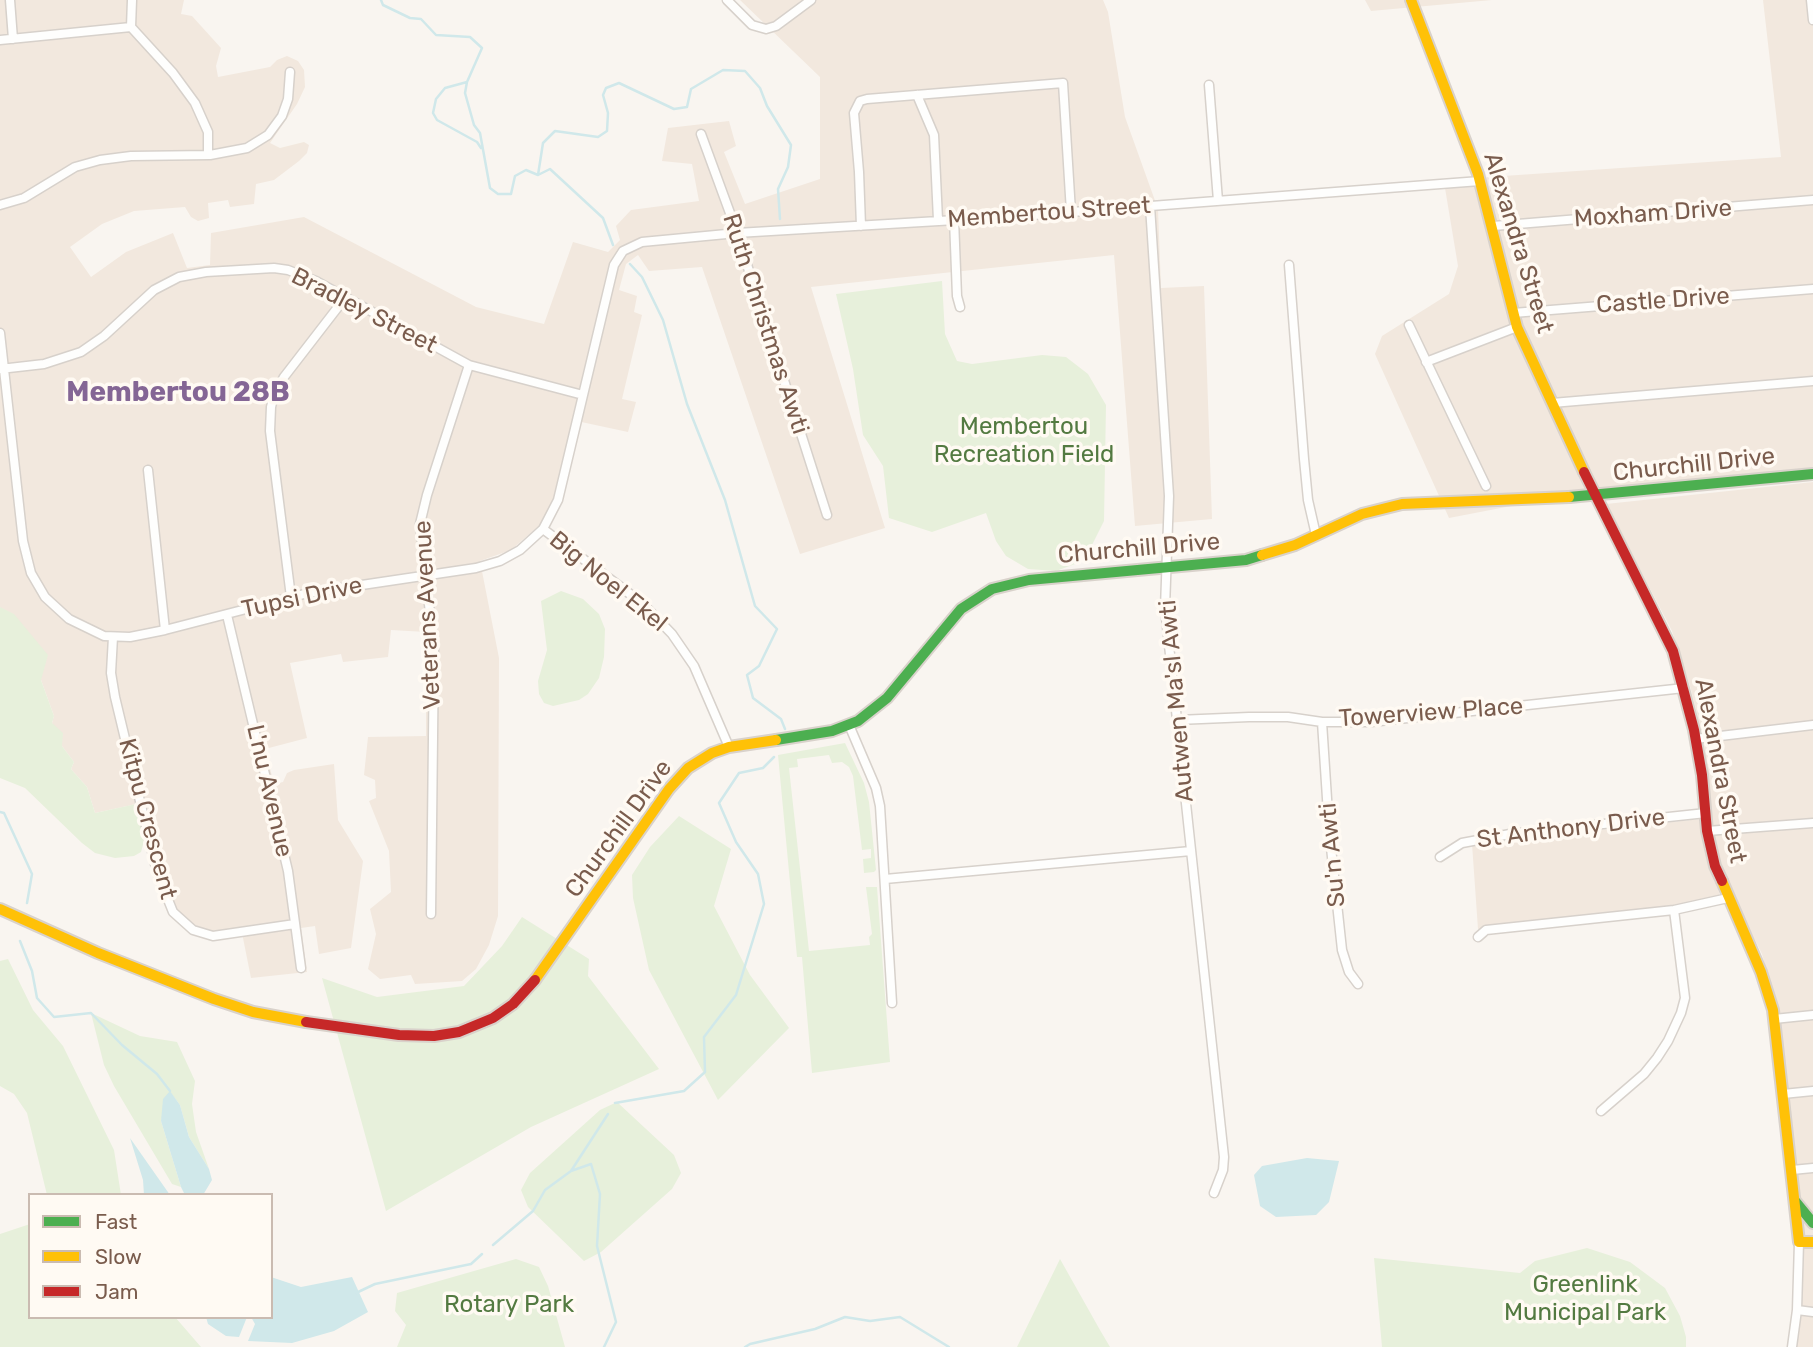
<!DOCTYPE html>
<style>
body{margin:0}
#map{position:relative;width:1813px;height:1347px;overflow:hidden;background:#f9f5f0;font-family:Rubik,sans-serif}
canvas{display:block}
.legend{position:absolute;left:28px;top:1193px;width:245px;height:126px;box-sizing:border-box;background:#fffaf3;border:2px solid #cabbb1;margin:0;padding:9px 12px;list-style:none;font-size:21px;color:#7a5c4d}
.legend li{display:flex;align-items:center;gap:14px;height:35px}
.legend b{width:35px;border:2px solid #cabbb1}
</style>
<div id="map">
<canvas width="1813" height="1347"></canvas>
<ul class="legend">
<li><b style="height:9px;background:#4caf50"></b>Fast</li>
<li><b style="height:9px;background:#ffc107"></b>Slow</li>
<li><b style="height:9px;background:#c62828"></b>Jam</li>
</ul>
</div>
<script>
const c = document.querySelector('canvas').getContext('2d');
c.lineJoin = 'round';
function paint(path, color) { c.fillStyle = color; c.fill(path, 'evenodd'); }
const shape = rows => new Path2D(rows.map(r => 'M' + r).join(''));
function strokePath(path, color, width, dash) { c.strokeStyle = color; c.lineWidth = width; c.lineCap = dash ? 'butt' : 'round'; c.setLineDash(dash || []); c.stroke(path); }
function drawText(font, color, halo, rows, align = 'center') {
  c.font = font + ' Rubik,sans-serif'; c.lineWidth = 7; c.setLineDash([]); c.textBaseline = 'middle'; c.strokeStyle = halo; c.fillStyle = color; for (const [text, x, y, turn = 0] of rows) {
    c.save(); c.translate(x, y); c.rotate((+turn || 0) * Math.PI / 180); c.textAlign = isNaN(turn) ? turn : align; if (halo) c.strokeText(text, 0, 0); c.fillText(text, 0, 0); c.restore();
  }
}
paint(shape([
 [0,0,184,0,181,14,192,16,221,48,216,66,218,77,270,67,277,60,287,56,298,61,304,70,305,87,297,104,270,143,280,148,304,142,309,145,307,153,299,161,274,180,256,184,254,204,230,207,228,200,208,203,209,218,198,221,191,217,185,207,134,211,102,224,70,247,91,277,126,252,173,233,187,268,210,265,211,233,304,217,476,307,544,324,573,242,608,252,620,240,616,226,631,210,699,201,692,164,662,161,668,128,729,121,736,146,724,152,745,204,820,179,820,77,740,0,1103,0,1108,12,1125,117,1158,209,1161,288,1204,286,1212,519,1135,526,1114,255,811,287,885,528,800,554,702,267,649,271,638,255,626,264,619,290,637,296,634,312,642,315,622,399,636,402,628,432,572,420,554,499,541,524,511,550,480,561,499,658,498,916,489,945,476,969,462,981,415,984,411,975,380,979,368,969,376,934,370,909,391,892,389,851,369,801,376,798,375,780,364,775,368,737,426,736,426,632,391,630,388,657,343,662,341,654,290,663,307,738,265,749,274,784,283,782,287,773,294,770,334,764,338,820,363,861,351,948,319,954,315,926,301,928,307,972,251,978,241,928,212,932,202,929,185,919,177,910,172,900,146,802,95,813,87,787,71,769,74,762,62,746,52,723,54,716,41,680,0,607],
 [1365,0,1492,0,1371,11],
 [1763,0,1813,0,1813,474,1594,490,1449,518,1375,354,1382,336,1449,294,1458,266,1444,182,1489,177,1781,157],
 [1813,482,1813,1347,1796,1347,1801,1312,1803,1242,1780,1020,1762,954,1730,891,1708,830,1704,741,1690,686,1672,631,1606,504],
 [1700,819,1720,896,1671,906,1478,929,1472,844]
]), '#f2e8de');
paint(shape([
 [942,281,945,334,957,361,972,364,1042,355,1066,357,1088,374,1106,405,1104,521,1090,549,1075,564,1056,571,1028,569,1006,556,996,541,986,513,932,532,889,518,883,466,863,435,853,369,836,294],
 [561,591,583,599,599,614,605,629,604,657,599,678,588,694,579,700,553,706,544,703,539,694,538,681,547,650,541,601],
 [0,607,14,614,48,655,41,680,54,716,52,723,63,733,62,746,74,762,71,769,87,787,95,813,136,804,144,841,141,852,134,856,115,858,95,853,82,843,25,788,0,778],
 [845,743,864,783,869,802,876,870,874,872,864,873,863,859,871,858,871,849,862,850,853,776,849,767,842,762,832,763,829,755,797,759,798,767,789,768,809,951,870,945,869,937,872,934,866,887,877,887,890,1062,812,1073,802,957,797,957,778,755],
 [679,816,731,849,714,906,750,975,789,1028,718,1100,649,970,633,898,632,875,650,847],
 [522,917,589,959,588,976,659,1069,531,1127,386,1211,322,978,377,997,464,986,502,946],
 [8,959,33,1010,63,1046,114,1150,121,1195,47,1195,27,1113,14,1094,0,1086,0,961],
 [91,1013,140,1036,177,1042,195,1081,192,1104,196,1132,209,1169,189,1137,180,1105,170,1092,161,1121,181,1187,172,1184,114,1086,104,1065],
 [617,1102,674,1155,681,1173,672,1189,601,1252,584,1261,528,1207,521,1190,530,1173,600,1110],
 [30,1224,30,1317,175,1317,201,1347,0,1347,0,1234],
 [1587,1248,1630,1262,1665,1288,1680,1316,1686,1337,1686,1347,1382,1347,1374,1258,1520,1273,1535,1261],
 [516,1259,539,1267,548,1286,565,1347,397,1347,406,1325,395,1311,397,1293],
 [1060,1259,1100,1330,1110,1347,1017,1347]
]), '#e7f0db');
paint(shape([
 [170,1091,180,1105,189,1137,209,1169,212,1180,203,1195,185,1195,181,1187,161,1121,163,1099],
 [130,1138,170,1195,144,1195,143,1180],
 [1307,1158,1339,1161,1329,1202,1316,1215,1276,1217,1260,1206,1254,1175,1262,1166],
 [271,1277,301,1287,352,1277,368,1312,334,1331,292,1343,248,1341,255,1324,251,1317,271,1317],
 [206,1317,247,1317,239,1337,226,1336,208,1324]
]), '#d0e8ea');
strokePath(shape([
 [381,0,383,5,410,18,421,19,436,35,470,37,482,48,467,82,465,93,474,125,480,133,490,188,498,194,511,194,515,176,526,170,538,175],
 [467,82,445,88,436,99,433,113,437,120,477,142,481,148],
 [538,175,543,143,555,131,598,137,607,131,608,113,603,95,606,88,619,83,674,109,687,107,691,89,723,70,745,71,760,88,767,106,791,145,788,167,778,189,780,219],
 [538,175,550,169,603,218,613,245],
 [630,264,642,277,663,320,687,404,725,500,755,606,777,629,759,666,747,675,753,698,781,719,785,729],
 [0,812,4,813,32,874,27,903],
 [20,941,32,971,37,998,54,1017,91,1013,122,1045,157,1074,170,1091],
 [615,1103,684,1091,705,1072,704,1037,736,995,764,904,758,874,736,842,719,803,739,773,763,768,774,757],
 [571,1171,608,1114],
 [493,1245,533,1211,545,1190,571,1171,591,1164,600,1194,597,1246,616,1322,604,1347],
 [356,1293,375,1284,471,1264,482,1254],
 [745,1347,750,1344,815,1329,845,1317,870,1321,900,1317,949,1347]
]), '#d0e8ea', 2.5);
const street = shape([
 [10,0,13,39],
 [132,0,131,27,173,73,195,103,208,132,208,155],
 [727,0,752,25,766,29,776,26,811,0],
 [1811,0,1813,20],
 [0,40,131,27],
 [1209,85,1218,201],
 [917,95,934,135,938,220],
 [701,134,734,224,827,515],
 [0,205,24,198,75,167,100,160,131,156,210,155,247,148,268,135,282,116,288,99,290,72],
 [1150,206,1169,496,1165,608,1224,1157,1223,1170,1214,1193],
 [954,219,957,296,960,307],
 [861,226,859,172,854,113,860,101,867,99,1063,83,1071,212],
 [1493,226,1813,200],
 [1289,265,1304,459,1308,500,1316,535],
 [1513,313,1813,289],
 [1409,325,1486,486],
 [0,333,23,541,31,573,45,597,69,619,104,636,130,637,165,630,308,593,476,568,500,561,520,550,543,529,558,500,614,265,623,251,642,242,737,233,1006,217,1480,181],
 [1426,362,1517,327],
 [0,369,44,364,81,352,104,336,154,290,179,277,206,272,274,268,288,270,316,281,469,365,583,395],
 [1552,403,1813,381],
 [148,470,165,630],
 [543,529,642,603,672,634,694,666,729,747],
 [291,597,270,431,271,407,274,395,284,377,345,298],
 [227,615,288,871,301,968],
 [113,637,111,673,115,697,157,872,173,912,193,930,213,936,295,924],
 [1177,720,1249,717,1288,717,1322,722,1371,722,1684,688],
 [1322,722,1329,829,1342,950,1349,972,1358,984],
 [849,725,876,788,880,806,892,1003],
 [1695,739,1813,725],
 [1707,831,1813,823],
 [1440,857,1462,843,1510,834,1706,813],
 [885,879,1191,851],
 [431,914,434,649,420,524,427,495,469,365],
 [1478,937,1486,930,1674,910,1728,898],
 [1774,1019,1813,1015],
 [1783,1094,1813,1091],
 [1601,1111,1644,1074,1657,1058,1668,1041,1681,1013,1685,998,1674,910],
 [1792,1170,1813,1168],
 [1797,1310,1813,1312],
 [1792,1347,1797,1310,1799,1242]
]);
const fast = shape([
 [1569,497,1813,474],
 [776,740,832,731,858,721,887,698,961,609,992,589,1029,580,1246,560,1262,555],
 [1795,1201,1813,1223]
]);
const slow = shape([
 [1411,0,1478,174,1517,327,1584,472],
 [1262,555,1295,545,1362,514,1402,504,1569,497],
 [1722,881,1761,972,1773,1010,1799,1242,1813,1242],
 [0,909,98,953,214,999,253,1012,306,1022],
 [535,980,669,789,688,768,712,753,729,747,776,740]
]);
const jam = shape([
 [1584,472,1673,651,1694,730,1702,775,1707,831,1715,866,1722,881],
 [306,1022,399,1035,434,1036,459,1032,493,1018,513,1004,535,980]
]);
strokePath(street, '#d7d1cb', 11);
strokePath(fast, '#d9d2cb', 14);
strokePath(slow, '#d9d2cb', 14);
strokePath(jam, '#d9d2cb', 14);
strokePath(street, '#fefefd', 8);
strokePath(fast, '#4caf50', 10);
strokePath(slow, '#ffc107', 10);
strokePath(jam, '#c62828', 10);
drawText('24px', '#7a5c4d', '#fffaf3', [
 ["Membertou Street",1049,213,-4],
 ["Moxham Drive",1653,214,-4],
 ["Alexandra Street",1518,243,73],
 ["Castle Drive",1663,301,-4],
 ["Bradley Street",364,311,27],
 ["Ruth Christmas Awti",765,324,72],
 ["Churchill Drive",1694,465,-6],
 ["Churchill Drive",1139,549,-5],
 ["Big Noel Ekel",608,582,39],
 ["Tupsi Drive",302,598,-12],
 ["Veterans Avenue",428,615,-93],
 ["Autwen Ma'sl Awti",1177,701,-95],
 ["Towerview Place",1431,713,-4],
 ["Alexandra Street",1720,771,79],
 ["L'nu Avenue",269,791,77],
 ["Kitpu Crescent",147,819,75],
 ["Churchill Drive",619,829,-54],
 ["St Anthony Drive",1571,829,-7],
 ["Su'n Awti",1333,855,-95]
]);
drawText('24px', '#537a41', '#fffaf3', [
 ["Membertou",1024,427],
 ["Recreation Field",1024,455],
 ["Greenlink",1585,1285],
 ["Municipal Park",1585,1313],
 ["Rotary Park",509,1305]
]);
drawText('bold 28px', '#846695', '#fffaf3', [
 ["Membertou 28B",178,393]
]);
</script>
